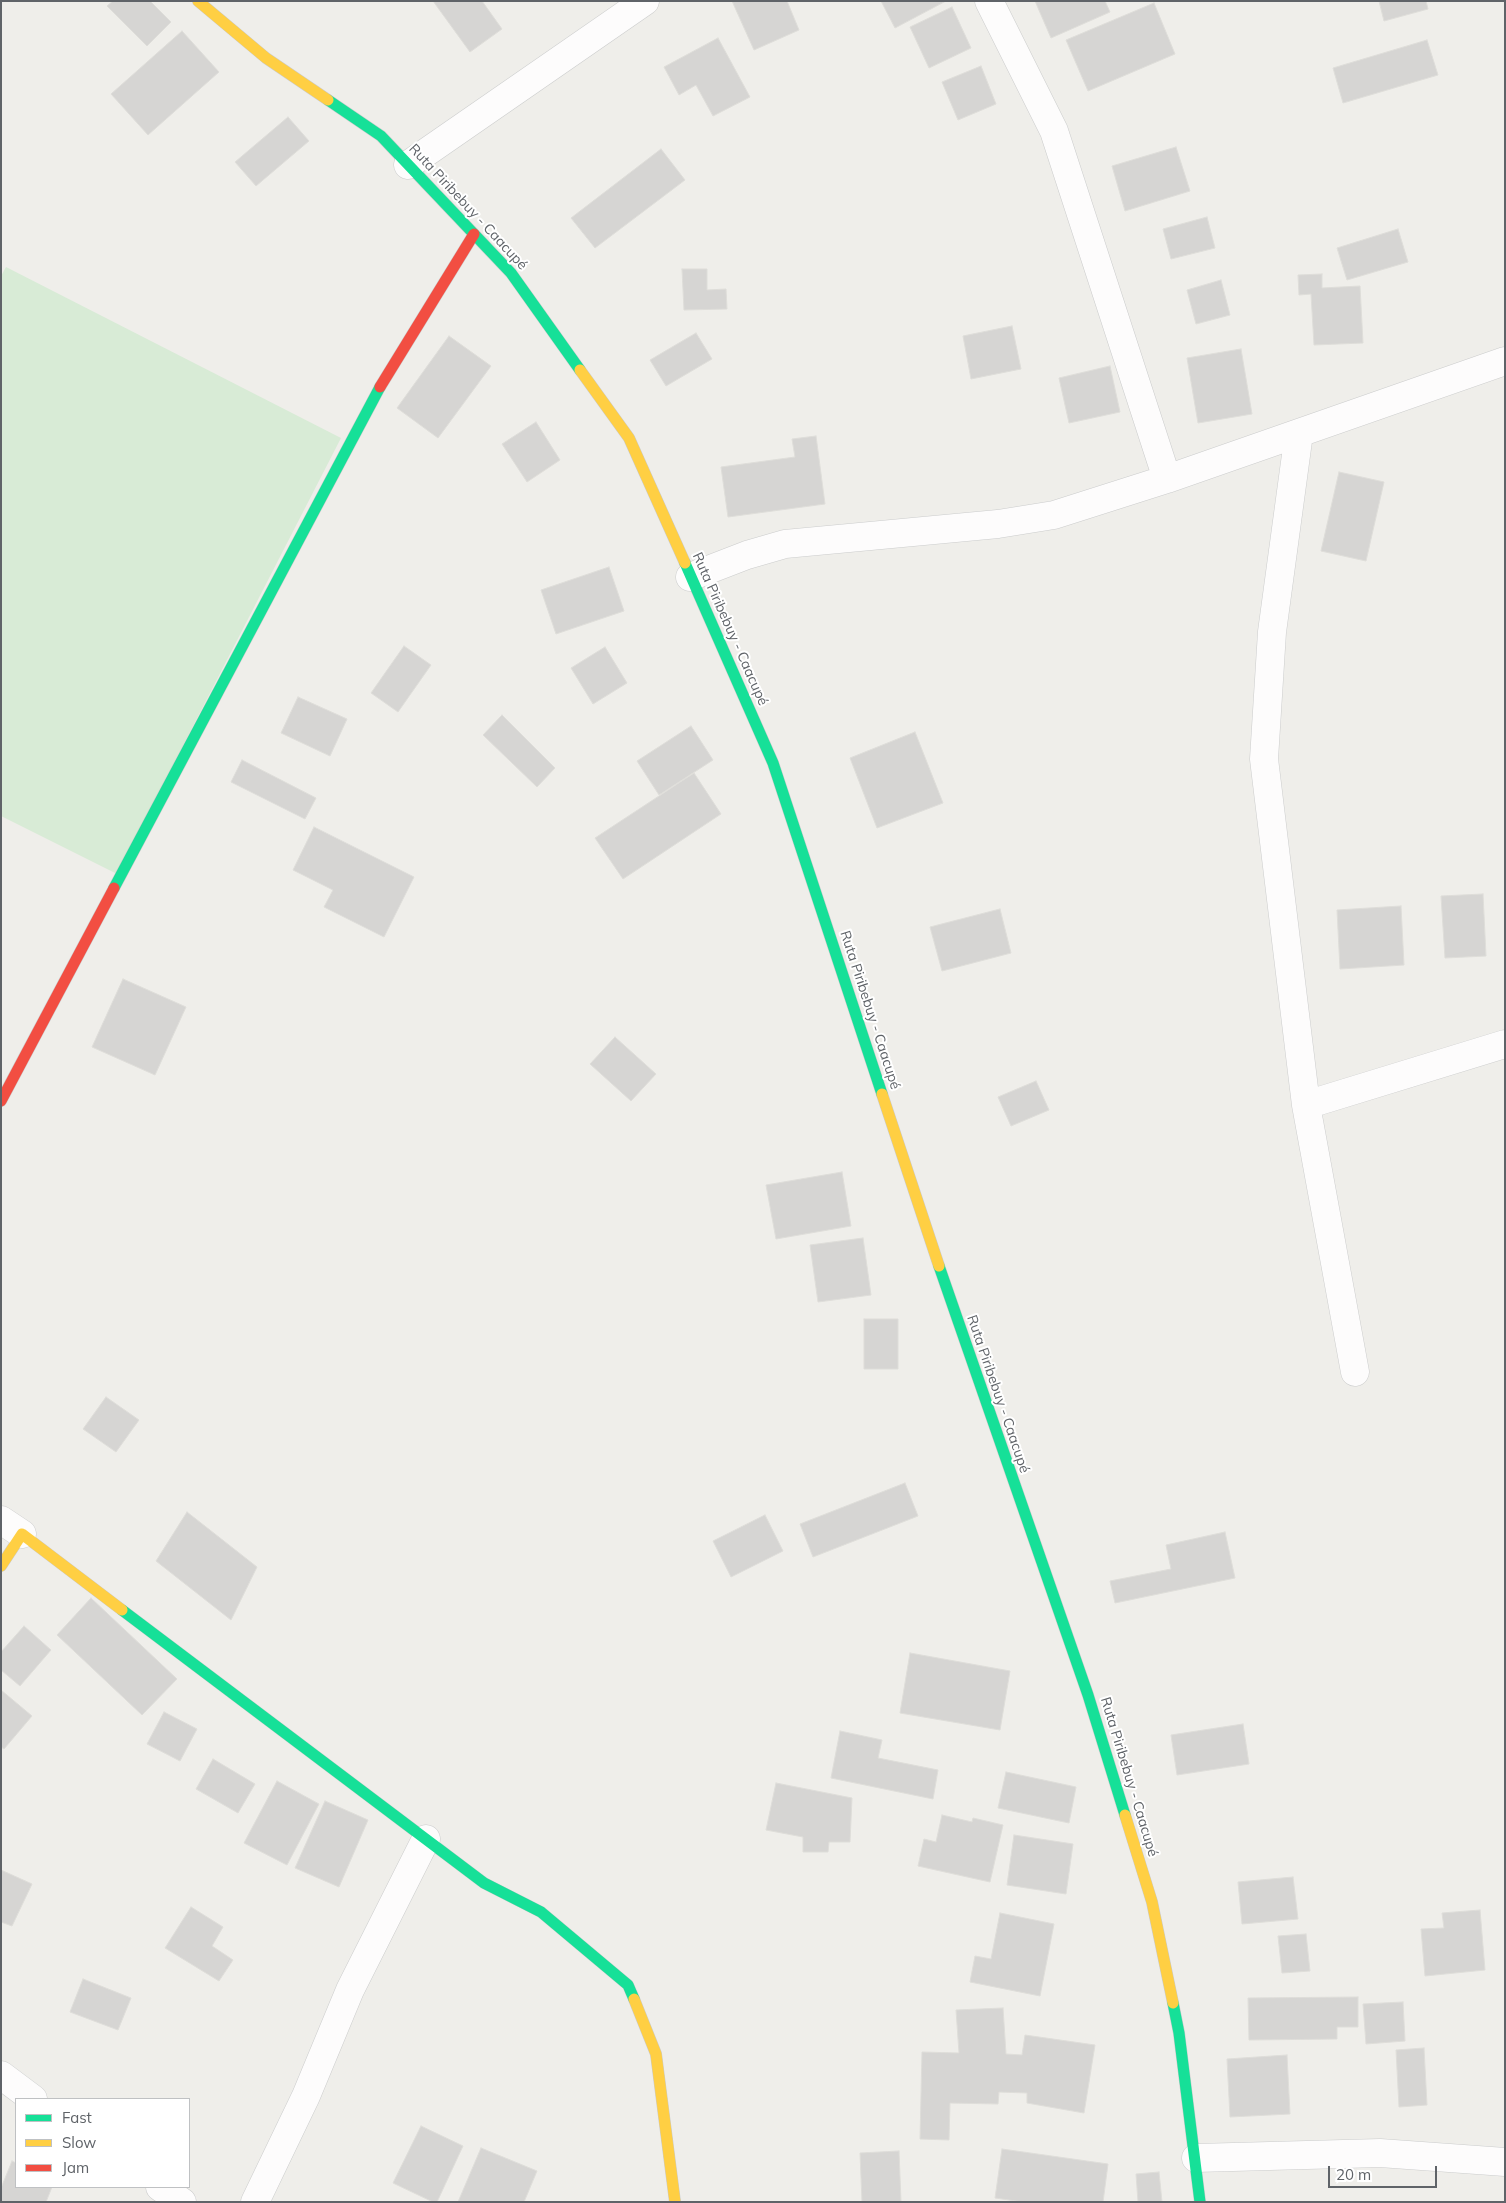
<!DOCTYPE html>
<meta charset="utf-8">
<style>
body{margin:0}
#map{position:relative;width:1506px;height:2203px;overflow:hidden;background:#efeeea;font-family:Mulish,sans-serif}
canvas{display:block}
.frame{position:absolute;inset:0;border:2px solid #5f6368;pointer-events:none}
.legend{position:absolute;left:15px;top:2098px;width:175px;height:90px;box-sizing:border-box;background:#fff;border:1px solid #bfc1c3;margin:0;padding:6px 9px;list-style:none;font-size:15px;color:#5f6368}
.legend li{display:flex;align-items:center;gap:10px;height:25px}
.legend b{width:25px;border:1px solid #bfc1c3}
.scale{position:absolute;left:1328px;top:2166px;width:109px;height:22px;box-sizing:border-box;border:2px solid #5f6368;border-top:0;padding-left:6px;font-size:15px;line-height:18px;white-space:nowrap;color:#5f6368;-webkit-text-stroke:4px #fff;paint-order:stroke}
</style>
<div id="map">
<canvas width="1506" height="2203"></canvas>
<div class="frame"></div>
<ul class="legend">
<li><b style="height:6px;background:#16e098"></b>Fast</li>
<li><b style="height:6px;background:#ffcf43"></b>Slow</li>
<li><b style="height:6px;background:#f24e42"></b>Jam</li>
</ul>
<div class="scale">20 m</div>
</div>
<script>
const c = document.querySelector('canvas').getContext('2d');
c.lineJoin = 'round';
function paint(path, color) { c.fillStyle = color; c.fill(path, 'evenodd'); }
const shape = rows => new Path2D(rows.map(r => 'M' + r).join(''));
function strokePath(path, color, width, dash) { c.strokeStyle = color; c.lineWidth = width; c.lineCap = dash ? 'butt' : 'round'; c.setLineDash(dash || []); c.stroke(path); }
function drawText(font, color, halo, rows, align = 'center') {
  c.font = font + ' Mulish,sans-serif'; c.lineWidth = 4; c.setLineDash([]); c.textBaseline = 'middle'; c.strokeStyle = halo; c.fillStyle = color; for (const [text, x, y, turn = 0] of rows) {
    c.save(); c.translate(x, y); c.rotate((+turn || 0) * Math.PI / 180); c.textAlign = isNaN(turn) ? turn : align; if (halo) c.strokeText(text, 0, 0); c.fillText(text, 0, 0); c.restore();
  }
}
paint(shape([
 [6,267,341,438,117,874,1,816,1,276]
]), '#d8ebd6');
const building = shape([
 [113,1,150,1,171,22,147,46,107,6,113,1],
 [433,1,482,1,502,29,470,52,433,1],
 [732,1,787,1,799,30,754,50,732,1],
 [881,1,946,1,895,28,881,1],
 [1035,1,1105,1,1110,12,1051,38,1035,1],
 [1379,1,1426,1,1428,9,1384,21,1379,1],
 [1154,3,1175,54,1088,91,1066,40,1154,3],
 [952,7,971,48,929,68,910,27,952,7],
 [182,31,219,72,148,135,111,94,182,31],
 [718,38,750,97,713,116,696,85,679,95,664,67,718,38],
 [1427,40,1438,75,1343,103,1333,68,1427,40],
 [981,66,996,104,958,120,942,82,981,66],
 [288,117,309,141,256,186,235,162,288,117],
 [1176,147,1190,191,1125,211,1112,166,1176,147],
 [661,149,685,180,595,248,571,218,661,149],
 [1207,217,1215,248,1171,259,1163,229,1207,217],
 [1398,229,1408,262,1347,280,1337,248,1398,229],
 [682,269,707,269,707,290,726,289,727,309,684,310,682,269],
 [1322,274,1322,288,1360,286,1363,343,1314,345,1311,294,1299,295,1298,275,1322,274],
 [1221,280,1230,315,1196,324,1187,290,1221,280],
 [1012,326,1021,369,971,379,963,336,1012,326],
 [696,333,712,359,666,386,650,360,696,333],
 [449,336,491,366,438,438,397,408,449,336],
 [1241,349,1252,414,1198,423,1187,358,1241,349],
 [1110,366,1120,412,1069,423,1059,378,1110,366],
 [536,422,560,460,527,482,502,444,536,422],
 [816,436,825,504,728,517,721,467,795,457,792,439,816,436],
 [1339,472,1384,482,1366,561,1321,551,1339,472],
 [609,567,624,611,556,634,541,590,609,567],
 [404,646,431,665,398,712,371,693,404,646],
 [605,647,627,683,593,704,571,668,605,647],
 [298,697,347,719,330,756,281,733,298,697],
 [502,715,555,768,537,787,483,735,502,715],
 [691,726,713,760,659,795,637,761,691,726],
 [915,732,943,803,877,828,850,758,915,732],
 [242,760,316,798,305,819,231,782,242,760],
 [694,773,721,814,623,879,595,838,694,773],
 [314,827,414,877,384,937,324,907,333,890,293,870,314,827],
 [1483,894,1486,956,1445,958,1441,896,1483,894],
 [1401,906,1404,965,1340,969,1337,910,1401,906],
 [1000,909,1011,953,942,971,930,927,1000,909],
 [123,979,186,1007,155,1075,92,1047,123,979],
 [615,1037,656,1074,631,1101,590,1064,615,1037],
 [1036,1081,1049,1110,1011,1126,998,1097,1036,1081],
 [842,1172,851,1226,776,1239,766,1185,842,1172],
 [863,1238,871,1295,818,1302,810,1245,863,1238],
 [864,1319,898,1319,898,1369,864,1369,864,1319],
 [106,1397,139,1420,116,1452,83,1429,106,1397],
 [905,1483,918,1516,813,1557,800,1524,905,1483],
 [187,1512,257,1567,231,1620,156,1561,187,1512],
 [765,1515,783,1551,731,1577,713,1541,765,1515],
 [1225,1532,1235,1578,1115,1603,1110,1581,1171,1569,1166,1545,1225,1532],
 [91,1598,177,1679,142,1715,57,1635,91,1598],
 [24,1626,51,1650,20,1686,1,1670,1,1652,24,1626],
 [910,1653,1010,1671,1000,1730,900,1713,910,1653],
 [1,1690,32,1716,4,1749,1,1747,1,1690],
 [164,1712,197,1729,180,1761,147,1744,164,1712],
 [1243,1724,1249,1764,1177,1775,1171,1735,1243,1724],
 [840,1731,882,1740,878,1758,938,1770,933,1799,831,1778,840,1731],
 [213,1759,255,1784,238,1813,196,1789,213,1759],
 [1006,1772,1076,1787,1069,1823,998,1808,1006,1772],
 [277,1781,319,1804,287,1865,244,1843,277,1781],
 [776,1783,852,1798,850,1842,829,1842,828,1852,803,1852,803,1837,766,1830,776,1783],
 [325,1801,368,1820,339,1887,295,1868,325,1801],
 [942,1815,972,1822,973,1818,1003,1825,990,1882,918,1866,924,1839,936,1842,942,1815],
 [1014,1835,1073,1844,1066,1894,1007,1885,1014,1835],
 [1,1870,32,1884,12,1926,1,1922,1,1870],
 [1293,1877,1298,1919,1242,1924,1238,1882,1293,1877],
 [191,1907,223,1927,212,1946,233,1960,219,1981,165,1948,191,1907],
 [1480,1910,1485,1970,1425,1976,1421,1929,1444,1928,1442,1913,1480,1910],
 [1000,1913,1054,1924,1040,1996,970,1982,975,1956,991,1959,1000,1913],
 [1306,1934,1310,1971,1282,1973,1278,1936,1306,1934],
 [83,1979,131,1998,118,2030,70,2012,83,1979],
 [1358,1997,1358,2027,1337,2027,1337,2039,1249,2040,1248,1998,1358,1997],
 [1403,2002,1405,2041,1366,2044,1363,2004,1403,2002],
 [1003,2008,1006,2054,1022,2055,1025,2035,1095,2045,1084,2113,1027,2103,1027,2093,999,2092,998,2104,950,2103,949,2140,920,2139,922,2052,959,2053,956,2010,1003,2008],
 [1424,2048,1427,2105,1399,2107,1396,2050,1424,2048],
 [1287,2055,1290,2114,1230,2117,1227,2059,1287,2055],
 [421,2126,463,2146,437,2202,433,2202,393,2183,421,2126],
 [481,2148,537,2171,524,2202,458,2202,481,2148],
 [1002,2149,1108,2164,1103,2202,1023,2202,995,2198,1002,2149],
 [899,2151,901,2202,862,2202,860,2153,899,2151],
 [12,2161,16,2163,16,2187,52,2187,46,2202,1,2202,1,2188,12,2161],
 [1159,2172,1162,2202,1138,2202,1136,2174,1159,2172]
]);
paint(building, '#d6d5d3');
strokePath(building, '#deddd9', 1);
const street = shape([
 [989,1,1054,131,1167,479],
 [408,165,645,1],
 [1299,433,1272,632,1264,759,1306,1105,1355,1372],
 [690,577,747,555,785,544,998,524,1054,515,1167,479,1505,361],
 [1306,1105,1505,1044],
 [1,1520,22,1534],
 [1,2075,33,2099],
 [1196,2158,1380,2153,1505,2162],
 [160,2187,182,2202],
 [255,2202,306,2096,350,1990,426,1839]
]);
const fast = shape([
 [328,100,381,136,511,273,580,370],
 [685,563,773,763,882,1094],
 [114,888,380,387],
 [939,1266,1088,1695,1125,1815],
 [122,1610,484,1883,541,1912,628,1985,634,1999],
 [1173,2003,1179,2033,1200,2202]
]);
const slow = shape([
 [198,1,266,58,328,100],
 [580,370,629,438,685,563],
 [882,1094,939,1266],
 [1,1566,22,1534,122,1610],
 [1125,1815,1152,1902,1173,2003],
 [634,1999,656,2054,675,2202]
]);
const jam = shape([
 [380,387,474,234],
 [1,1101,114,888]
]);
strokePath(street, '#cbcccc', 29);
strokePath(fast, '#cacacb', 12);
strokePath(slow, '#cacacb', 12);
strokePath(jam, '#cacacb', 12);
strokePath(street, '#fdfcfc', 28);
strokePath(fast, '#16e098', 11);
strokePath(slow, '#ffcf43', 11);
strokePath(jam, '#f24e42', 11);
drawText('14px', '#5f6368', '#fff', [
 ["Ruta Piribebuy - Caacupé",468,207,47],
 ["Ruta Piribebuy - Caacupé",730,629,66],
 ["Ruta Piribebuy - Caacupé",870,1010,72],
 ["Ruta Piribebuy - Caacupé",998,1394,71],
 ["Ruta Piribebuy - Caacupé",1129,1777,73]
]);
</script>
